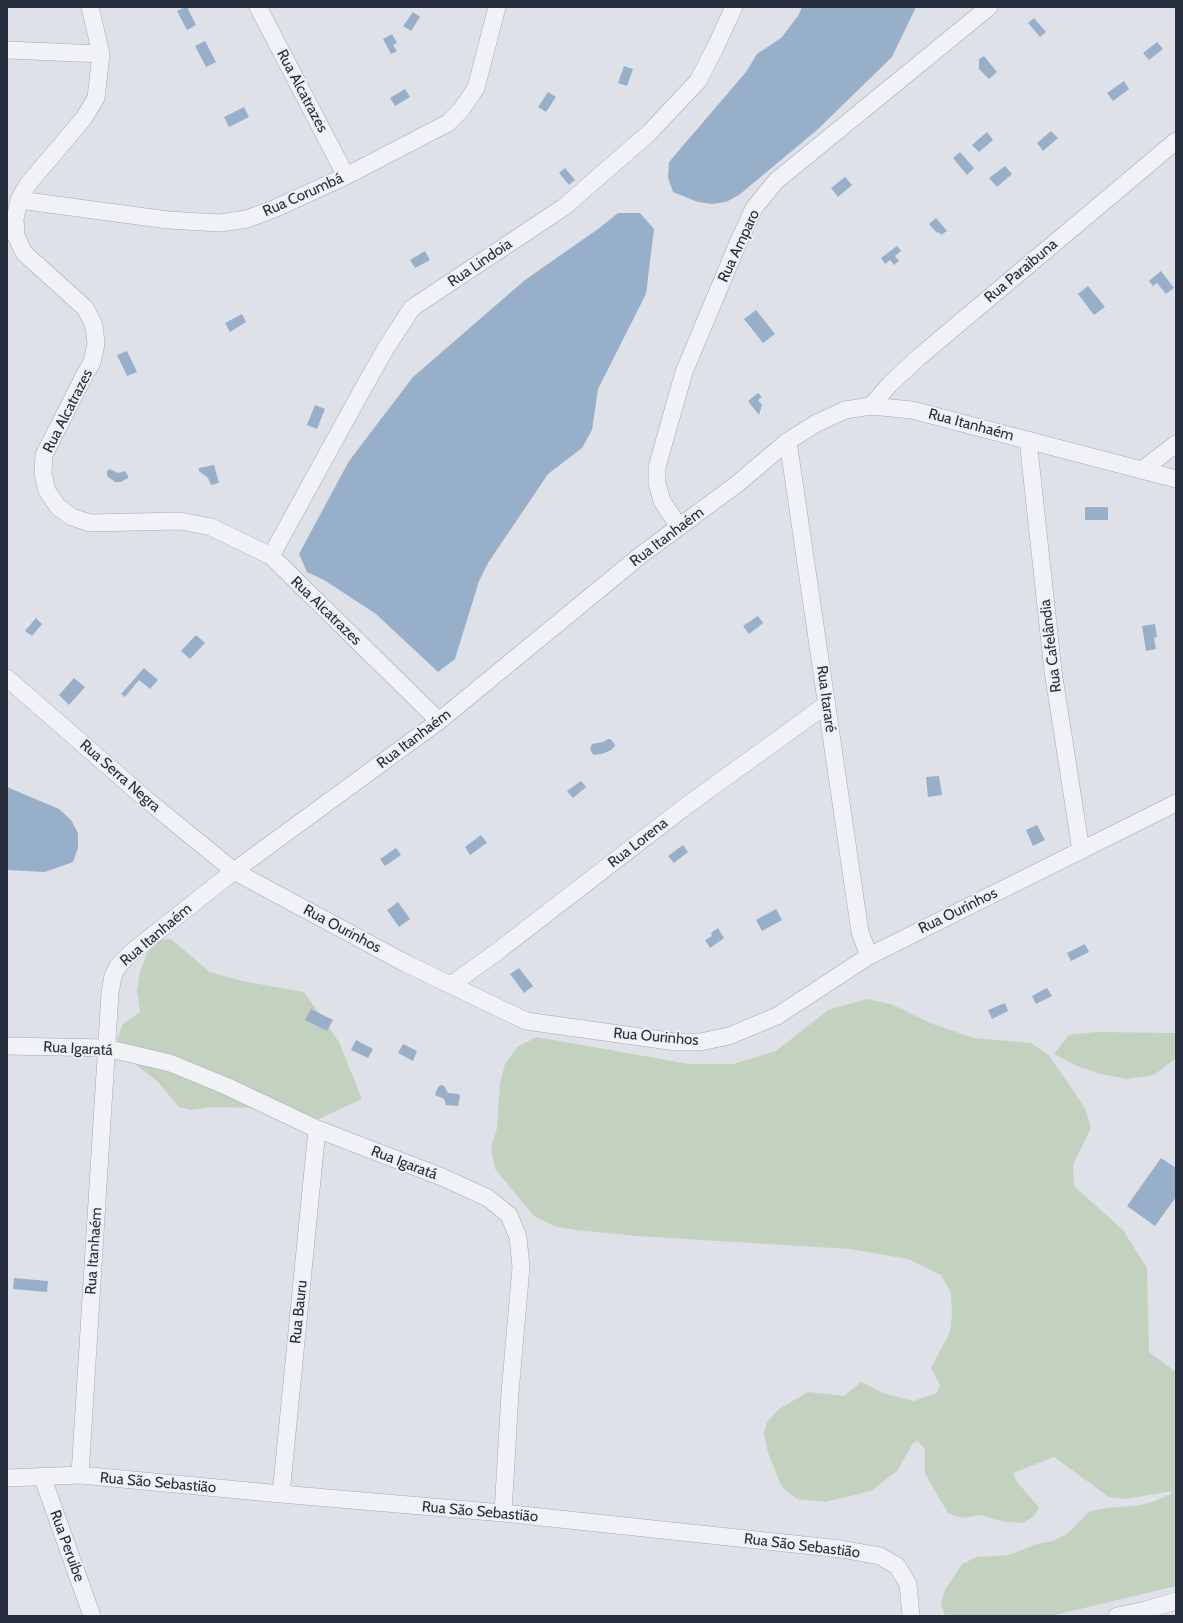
<!DOCTYPE html>
<meta charset="utf-8">
<style>
body{margin:0}
#map{position:relative;width:1183px;height:1623px;overflow:hidden;background:#dee2e8;font-family:Cabin,sans-serif}
canvas{display:block}
.frame{position:absolute;inset:0;border:8px solid #272f3f;pointer-events:none}
</style>
<div id="map">
<canvas width="1183" height="1623"></canvas>
<div class="frame"></div>
</div>
<script>
const c = document.querySelector('canvas').getContext('2d');
c.lineJoin = 'round';
function paint(path, color) { c.fillStyle = color; c.fill(path, 'evenodd'); }
const shape = rows => new Path2D(rows.map(r => 'M' + r).join(''));
function strokePath(path, color, width, dash) { c.strokeStyle = color; c.lineWidth = width; c.lineCap = dash ? 'butt' : 'round'; c.setLineDash(dash || []); c.stroke(path); }
function drawText(font, color, halo, rows, align = 'center') {
  c.font = font + ' Cabin,sans-serif'; c.lineWidth = 4; c.setLineDash([]); c.textBaseline = 'middle'; c.strokeStyle = halo; c.fillStyle = color; for (const [text, x, y, turn = 0] of rows) {
    c.save(); c.translate(x, y); c.rotate((+turn || 0) * Math.PI / 180); c.textAlign = isNaN(turn) ? turn : align; if (halo) c.strokeText(text, 0, 0); c.fillText(text, 0, 0); c.restore();
  }
}
paint(shape([
 [171,939,210,972,242,981,304,992,339,1042,362,1099,308,1124,249,1108,213,1107,191,1110,179,1107,157,1081,123,1055,117,1039,123,1024,140,1012,137,991,140,972,147,953,157,940],
 [867,999,891,1004,930,1023,974,1038,1031,1043,1049,1055,1085,1108,1091,1128,1073,1165,1074,1186,1123,1230,1147,1268,1149,1352,1176,1372,1176,1586,1051,1616,945,1616,941,1604,945,1590,962,1564,977,1557,1009,1555,1037,1544,1053,1541,1067,1534,1090,1511,1107,1508,1140,1505,1155,1501,1170,1494,1172,1491,1126,1499,1109,1497,1054,1457,1013,1473,1017,1482,1039,1507,1034,1516,1023,1523,1005,1522,981,1515,962,1518,948,1513,925,1474,925,1450,918,1441,913,1443,897,1471,871,1491,825,1502,797,1499,782,1487,768,1453,764,1433,767,1422,779,1409,808,1392,844,1396,861,1382,883,1393,913,1401,937,1393,940,1385,931,1368,950,1332,952,1313,951,1293,941,1275,908,1259,849,1249,637,1236,575,1230,554,1226,534,1216,495,1169,491,1148,497,1128,500,1083,505,1064,517,1047,537,1037,689,1064,733,1064,776,1051,828,1010],
 [1096,1032,1176,1033,1176,1058,1154,1075,1127,1079,1100,1074,1077,1066,1054,1054,1069,1035]
]), '#c3d2bf');
paint(shape([
 [185,7,187,7,196,25,187,30,177,11],
 [802,7,916,7,892,57,817,130,739,195,726,202,712,204,698,202,673,192,668,178,669,162,746,72,757,54,781,38,798,16],
 [413,12,420,17,411,31,403,26],
 [1034,18,1046,32,1040,37,1028,23],
 [392,34,397,43,393,45,397,51,391,54,383,39],
 [205,41,216,62,206,67,195,46],
 [1157,42,1163,49,1149,60,1143,53],
 [984,56,997,72,989,79,979,69,979,59],
 [624,66,633,69,627,86,618,83],
 [1124,81,1129,89,1113,101,1107,93],
 [405,89,410,97,395,106,390,98],
 [548,92,556,97,546,112,538,107],
 [244,107,249,117,229,127,224,117],
 [1051,131,1058,138,1043,151,1037,143],
 [987,132,993,140,979,152,972,145],
 [960,152,974,168,967,175,953,158],
 [1005,166,1012,174,997,187,989,178],
 [565,168,575,180,569,185,559,173],
 [845,177,852,185,838,197,831,188],
 [618,213,640,213,654,229,646,294,598,389,592,430,582,448,548,474,488,563,479,581,455,659,438,672,376,614,324,580,307,572,299,554,349,461,413,377,525,280,598,229],
 [936,218,947,231,941,235,939,232,937,233,929,224],
 [897,246,901,251,895,256,899,261,894,265,890,260,885,264,881,258],
 [425,251,430,260,415,268,410,260],
 [1161,271,1174,288,1166,294,1157,283,1153,286,1149,281],
 [1088,286,1105,307,1094,315,1078,294],
 [756,310,775,334,763,343,744,319],
 [242,314,246,322,230,332,225,323],
 [127,351,137,372,127,376,117,355],
 [758,393,762,397,758,400,762,405,759,415,748,401],
 [315,405,325,409,317,429,307,425],
 [214,465,219,483,211,485,208,478,199,471,199,468],
 [110,469,118,473,125,471,128,476,128,478,121,482,115,482,107,476,107,471],
 [1085,507,1108,507,1108,520,1085,520],
 [758,616,763,623,749,634,743,626],
 [36,618,42,624,32,636,25,631],
 [1155,624,1157,637,1154,638,1156,649,1146,651,1142,626],
 [196,635,205,643,190,659,181,651],
 [144,668,158,680,150,689,139,680,125,697,121,694],
 [74,678,85,687,69,705,59,695],
 [608,739,610,739,614,743,615,746,611,750,602,754,594,755,592,753,590,749,592,744,603,742],
 [939,776,942,795,928,797,926,777],
 [581,781,586,787,573,798,567,791],
 [7,787,59,809,71,820,78,833,78,848,73,862,45,872,7,870],
 [1037,825,1045,840,1033,846,1026,830],
 [481,835,487,843,470,855,465,847],
 [683,845,688,852,674,863,668,856],
 [396,848,401,855,385,866,380,859],
 [398,902,410,919,399,927,387,910],
 [776,909,782,920,762,931,756,920],
 [718,928,724,938,710,948,705,940,712,936,711,933],
 [1085,944,1089,952,1071,961,1067,953],
 [519,968,533,986,524,993,510,974],
 [1047,988,1052,996,1036,1004,1032,996],
 [1005,1003,1008,1011,992,1019,988,1010],
 [311,1009,333,1020,327,1031,305,1020],
 [356,1040,373,1049,368,1058,351,1050],
 [403,1044,417,1051,413,1061,398,1053],
 [441,1085,444,1086,448,1093,459,1094,460,1097,458,1106,446,1105,444,1099,435,1095,438,1087],
 [1161,1158,1176,1168,1176,1197,1155,1226,1127,1206],
 [14,1278,48,1281,47,1292,13,1289]
]), '#98afc9');
const street = shape([
 [90,7,101,54,96,98,84,118,28,184,19,200,15,219,16,236,24,253,85,308,94,325,96,344,92,362,83,378,44,455,43,474,47,491,58,507,72,517,90,523,180,521,211,527,271,556,439,721],
 [258,7,346,176],
 [7,50,101,54],
 [19,200,168,220,220,223,247,219,276,208,346,176,448,123,461,110,476,88,497,7],
 [871,406,890,384,919,357,1176,141],
 [1028,440,1053,671,1081,851],
 [788,441,860,932,869,956],
 [1142,470,1176,444],
 [679,527,662,501,657,483,657,467,684,372,738,243,754,208,776,181,989,7],
 [271,556,360,394,386,348,412,308,564,207,649,133,698,81,715,48,734,7],
 [7,678,147,800,234,871,405,963,526,1021,676,1042,700,1042,729,1036,777,1016,869,956,1176,803],
 [451,985,498,951,682,809,827,704],
 [7,1046,106,1048,170,1063,226,1086,317,1129,442,1177,488,1198,509,1215,518,1237,521,1267,510,1393,503,1513],
 [80,1475,110,993,113,976,118,966,132,952,234,871,439,721,641,555,737,484,788,441,817,423,845,410,871,406,912,410,1176,479],
 [42,1476,92,1616],
 [7,1478,80,1475,281,1494,503,1513,841,1549,880,1556,897,1566,908,1584,911,1616],
 [281,1494,317,1129],
 [1117,1616,1146,1610,1176,1601]
]);
strokePath(street, '#a3a9b2', 18);
strokePath(street, '#f1f2f6', 17);
drawText('15px', '#272f3f', '#edf1f5', [
 ["Rua Alcatrazes",302,91,62],
 ["Rua Corumbá",303,195,-24],
 ["Rua Amparo",739,246,-65],
 ["Rua Lindoia",480,263,-34],
 ["Rua Paraibuna",1021,271,-40],
 ["Rua Alcatrazes",68,411,-63],
 ["Rua Itanhaém",971,425,15],
 ["Rua Itanhaém",667,537,-37],
 ["Rua Alcatrazes",326,611,44],
 ["Rua Cafelândia",1051,646,-97],
 ["Rua Itararé",826,699,82],
 ["Rua Itanhaém",414,739,-37],
 ["Rua Serra Negra",120,776,41],
 ["Rua Lorena",638,843,-38],
 ["Rua Ourinhos",958,911,-26],
 ["Rua Ourinhos",342,929,28],
 ["Rua Itanhaém",156,935,-40],
 ["Rua Ourinhos",656,1037,5],
 ["Rua Igaratá",78,1049,3],
 ["Rua Igaratá",404,1163,21],
 ["Rua Itanhaém",94,1251,-86],
 ["Rua Bauru",299,1312,-84],
 ["Rua São Sebastião",158,1483,5],
 ["Rua São Sebastião",480,1512,5],
 ["Rua Peruibe",67,1546,70],
 ["Rua São Sebastião",802,1546,7]
]);
</script>
